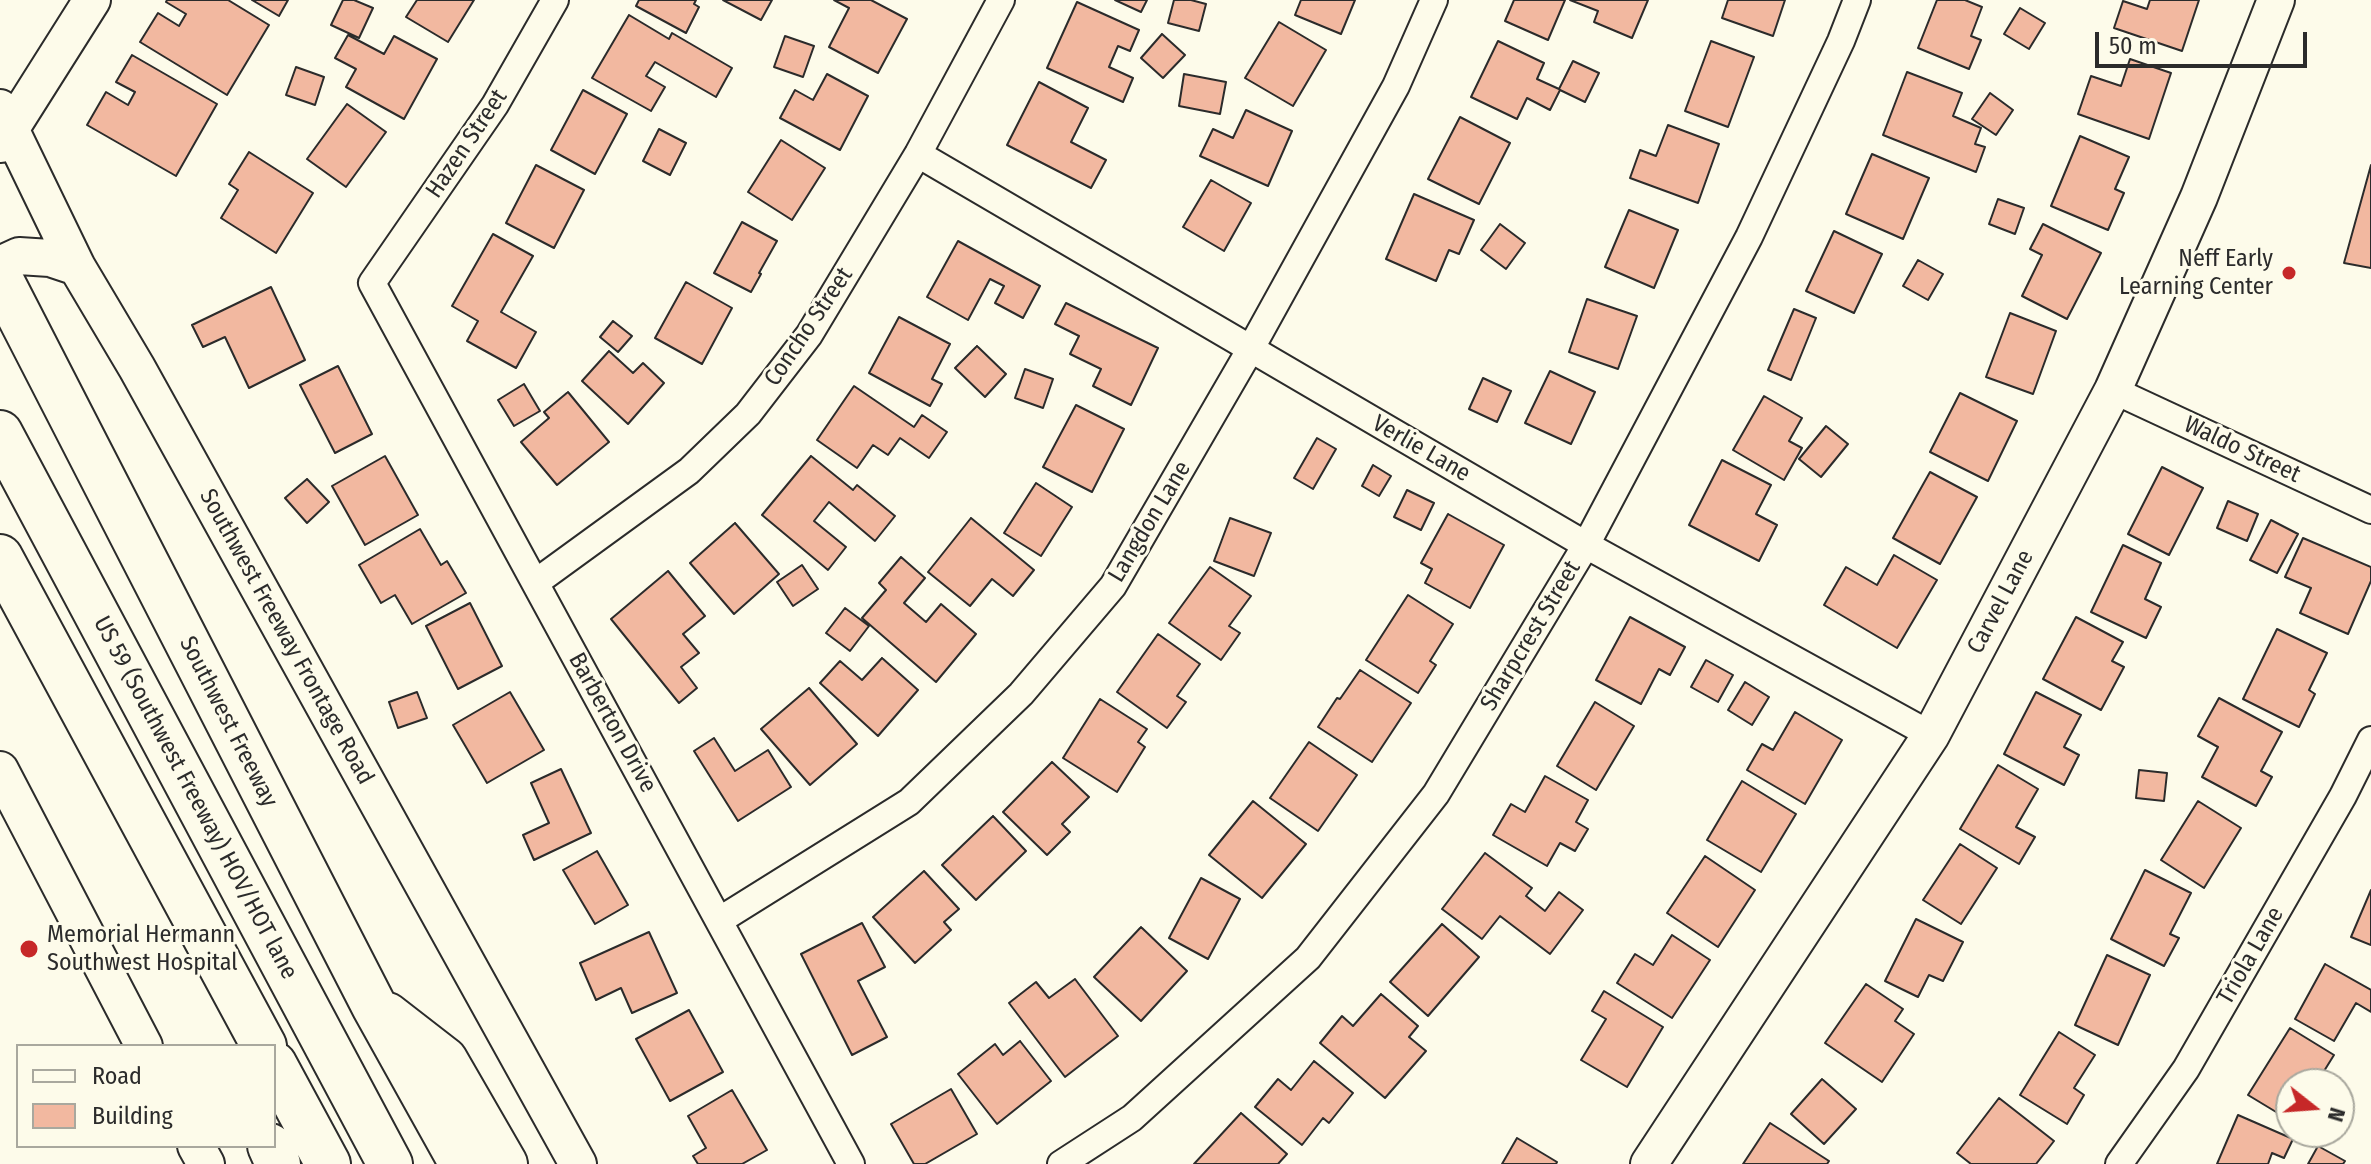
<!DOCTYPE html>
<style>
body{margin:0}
#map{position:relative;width:2371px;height:1164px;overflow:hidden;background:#fdfbea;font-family:"Fira Sans Condensed",sans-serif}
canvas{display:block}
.legend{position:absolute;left:16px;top:1044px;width:260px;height:104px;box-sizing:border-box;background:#fdfbea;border:2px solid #a9a89e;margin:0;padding:10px 14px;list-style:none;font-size:24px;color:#2b2b2b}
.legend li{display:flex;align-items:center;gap:16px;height:40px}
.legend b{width:40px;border:2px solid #a9a89e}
.north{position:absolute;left:2275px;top:1068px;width:80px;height:80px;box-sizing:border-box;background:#fdfbea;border:2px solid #a9a89e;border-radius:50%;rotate:107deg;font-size:22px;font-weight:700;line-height:32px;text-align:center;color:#2b2b2b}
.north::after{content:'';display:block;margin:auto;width:28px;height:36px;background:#c62828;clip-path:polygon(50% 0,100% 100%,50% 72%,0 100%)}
.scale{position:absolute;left:2095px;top:32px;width:212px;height:36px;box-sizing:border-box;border:4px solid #2b2b2b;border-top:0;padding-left:10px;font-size:24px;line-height:28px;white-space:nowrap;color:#2b2b2b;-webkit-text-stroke:6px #fdfbea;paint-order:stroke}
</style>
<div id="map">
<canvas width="2371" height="1164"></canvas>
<ul class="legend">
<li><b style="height:10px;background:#fdfbea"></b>Road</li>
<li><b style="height:22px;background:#f2b8a0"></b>Building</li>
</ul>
<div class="north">N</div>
<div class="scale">50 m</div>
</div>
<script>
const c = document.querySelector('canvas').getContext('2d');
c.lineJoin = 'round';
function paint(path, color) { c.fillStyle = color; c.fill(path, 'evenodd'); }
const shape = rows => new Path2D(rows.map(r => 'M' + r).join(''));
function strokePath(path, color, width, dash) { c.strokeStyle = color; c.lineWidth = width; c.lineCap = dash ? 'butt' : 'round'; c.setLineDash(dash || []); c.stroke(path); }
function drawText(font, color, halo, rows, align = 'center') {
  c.font = font + ' "Fira Sans Condensed",sans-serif'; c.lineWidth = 6; c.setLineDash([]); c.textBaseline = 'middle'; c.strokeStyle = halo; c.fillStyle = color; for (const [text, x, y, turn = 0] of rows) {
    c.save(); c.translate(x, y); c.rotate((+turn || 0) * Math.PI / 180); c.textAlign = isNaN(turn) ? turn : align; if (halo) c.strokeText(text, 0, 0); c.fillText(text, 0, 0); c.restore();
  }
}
const building = shape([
 [167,0,228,0,269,25,227,95,140,42,158,13,179,26,186,14,166,2,167,0],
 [252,0,288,0,279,16,252,0],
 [343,0,354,0,373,8,359,38,331,25,343,0],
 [417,0,474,0,448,42,406,17,417,0],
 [639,0,696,0,694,4,699,7,686,33,636,6,639,0],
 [723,0,772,0,761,20,723,0],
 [834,0,871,0,907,19,878,73,829,47,849,8,834,0],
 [1115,0,1147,0,1141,12,1115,0],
 [1174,0,1191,0,1206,4,1199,31,1168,23,1174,0],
 [1301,0,1355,0,1341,34,1295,15,1301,0],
 [1514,0,1565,0,1548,40,1505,21,1514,0],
 [1570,0,1648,0,1632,38,1594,22,1598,11,1570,0],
 [1728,0,1785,0,1773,36,1722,18,1728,0],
 [1937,0,1965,0,1982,7,1971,36,1981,40,1969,69,1918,48,1937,0],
 [2150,0,2199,0,2182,51,2114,28,2123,1,2147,9,2150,0],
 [1077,2,1139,30,1130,51,1118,46,1109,67,1133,78,1123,102,1047,68,1077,2],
 [2020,8,2045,23,2029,49,2004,34,2020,8],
 [629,15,669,39,672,33,732,68,716,97,655,62,646,76,665,87,651,111,592,78,629,15],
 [1279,22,1326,50,1293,106,1245,78,1279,22],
 [1162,34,1185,55,1163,78,1141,58,1162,34],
 [348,35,384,54,394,36,437,59,404,119,346,87,356,69,335,58,348,35],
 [785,36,814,46,803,77,774,67,785,36],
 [1498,41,1544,63,1537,79,1559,89,1573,61,1599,73,1585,102,1560,90,1550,110,1527,98,1517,119,1471,97,1498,41],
 [1711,41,1754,57,1728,127,1685,111,1711,41],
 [132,55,217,104,176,176,87,125,106,92,128,105,135,92,116,82,132,55],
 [2130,59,2171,73,2149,139,2078,114,2091,76,2121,86,2130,59],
 [296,67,324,77,315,105,286,95,296,67],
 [1907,72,1962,93,1953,116,1981,128,1975,144,1985,147,1976,172,1883,135,1907,72],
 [827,74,868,96,840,150,780,118,795,90,813,100,827,74],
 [1184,74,1226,82,1220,114,1179,106,1184,74],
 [1039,82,1088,108,1071,142,1106,160,1091,188,1007,145,1039,82],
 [583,90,627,114,595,174,551,150,583,90],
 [1990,93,2013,110,1996,135,1972,119,1990,93],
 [347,104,386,132,346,187,307,159,347,104],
 [1246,110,1292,131,1268,186,1200,156,1213,129,1233,138,1246,110],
 [1460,117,1510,143,1479,204,1428,179,1460,117],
 [1668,125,1719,144,1698,203,1630,178,1640,150,1656,156,1668,125],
 [659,129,686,143,670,175,643,161,659,129],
 [2080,136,2129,157,2115,189,2124,193,2108,230,2051,206,2080,136],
 [781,140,825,168,792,220,748,192,781,140],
 [249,152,313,193,276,253,221,218,238,190,229,184,249,152],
 [1872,154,1929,178,1903,239,1846,214,1872,154],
 [536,165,584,190,554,248,506,223,536,165],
 [2371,165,2371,268,2344,263,2371,165],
 [1211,180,1251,203,1224,251,1183,227,1211,180],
 [1414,194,1474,220,1459,254,1449,250,1436,281,1386,259,1414,194],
 [1998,199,2024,208,2015,234,1989,224,1998,199],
 [1629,210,1678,230,1654,288,1605,267,1629,210],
 [742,222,777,241,759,273,761,274,751,292,714,273,742,222],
 [1500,224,1525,243,1506,269,1481,250,1500,224],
 [2043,224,2101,253,2067,319,2022,296,2042,255,2030,249,2043,224],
 [1834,231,1882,254,1854,313,1806,291,1834,231],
 [493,234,533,256,501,312,536,332,516,368,467,341,478,321,452,306,493,234],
 [958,241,1040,286,1023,318,995,303,1004,286,990,279,968,320,927,297,958,241],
 [1918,260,1943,274,1928,300,1903,286,1918,260],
 [686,282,732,308,702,364,655,338,686,282],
 [271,287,305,360,249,388,225,337,203,347,192,325,271,287],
 [1587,299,1637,316,1618,369,1569,352,1587,299],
 [1066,303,1158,348,1131,405,1093,386,1101,369,1070,354,1079,336,1055,324,1066,303],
 [1794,309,1816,318,1791,380,1768,370,1794,309],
 [2010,313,2056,331,2033,394,1986,377,2010,313],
 [899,317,950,344,932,379,942,384,930,406,869,373,899,317],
 [613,321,632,336,618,352,600,337,613,321],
 [977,346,1006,374,985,397,955,368,977,346],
 [609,351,633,373,643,363,664,383,628,424,582,381,609,351],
 [338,366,372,434,335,453,300,385,338,366],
 [1025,369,1053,379,1043,408,1015,398,1025,369],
 [1550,371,1595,392,1571,444,1525,423,1550,371],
 [1483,378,1511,391,1497,422,1469,409,1483,378],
 [524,384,540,411,514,426,498,400,524,384],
 [854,386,914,427,922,415,947,432,929,458,900,438,888,455,873,445,857,468,817,440,854,386],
 [568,392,609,442,557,485,521,442,549,418,544,412,568,392],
 [1960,393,2017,421,1988,481,1930,452,1960,393],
 [1764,396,1802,418,1789,441,1802,448,1784,480,1733,450,1764,396],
 [1076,405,1124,429,1092,492,1043,467,1076,405],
 [1826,426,1848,444,1821,477,1799,459,1826,426],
 [1317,438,1336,449,1313,489,1294,478,1317,438],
 [385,456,418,515,365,545,332,486,385,456],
 [811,456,853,490,857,485,895,516,875,541,829,502,814,521,846,547,828,570,762,515,811,456],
 [1722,460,1771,485,1756,514,1777,525,1759,561,1689,525,1722,460],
 [1373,465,1391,476,1379,496,1362,486,1373,465],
 [2162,467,2203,488,2169,555,2128,534,2162,467],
 [1930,472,1977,497,1940,564,1893,538,1930,472],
 [307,479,329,502,307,523,285,498,307,479],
 [1036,483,1072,507,1041,556,1004,533,1036,483],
 [1407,490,1434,503,1421,530,1394,517,1407,490],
 [2228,501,2258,514,2247,541,2217,528,2228,501],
 [1448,514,1504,545,1470,608,1425,583,1432,569,1421,563,1448,514],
 [971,518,1034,570,1013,596,992,579,970,606,928,572,971,518],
 [1230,518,1271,533,1254,576,1214,561,1230,518],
 [2271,520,2298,534,2277,573,2250,560,2271,520],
 [735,523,779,574,734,614,690,563,735,523],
 [420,529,441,565,447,561,466,593,412,624,395,595,381,603,359,565,420,529],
 [2303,538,2371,567,2371,581,2348,634,2300,613,2311,588,2285,577,2303,538],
 [2123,545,2161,563,2145,599,2161,607,2146,638,2091,612,2123,545],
 [1894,555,1937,580,1897,648,1824,605,1846,567,1877,585,1894,555],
 [901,557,925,578,904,603,926,622,941,604,976,634,936,682,862,618,886,590,879,583,901,557],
 [802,565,818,589,793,606,777,582,802,565],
 [1210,567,1251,596,1229,626,1240,633,1221,660,1169,623,1210,567],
 [668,571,705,616,683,634,699,653,681,667,697,688,679,703,611,619,668,571],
 [1408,595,1453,624,1430,661,1436,665,1418,693,1366,660,1408,595],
 [470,603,502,666,458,689,426,626,470,603],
 [845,608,869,626,850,651,826,633,845,608],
 [1630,617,1685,647,1670,675,1659,669,1641,704,1596,680,1630,617],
 [2076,617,2123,642,2112,661,2124,667,2101,710,2043,679,2076,617],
 [2277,629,2327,653,2309,690,2315,694,2299,727,2243,699,2277,629],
 [1158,634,1200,664,1177,696,1186,702,1167,728,1117,692,1158,634],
 [882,658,918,690,878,736,820,683,840,661,862,680,882,658],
 [1706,660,1733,675,1718,702,1691,687,1706,660],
 [1360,670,1411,703,1372,762,1318,727,1337,698,1340,699,1360,670],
 [1745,682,1769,697,1752,725,1728,710,1745,682],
 [809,688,857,744,810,785,761,729,809,688],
 [417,692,427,718,398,728,389,702,417,692],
 [510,692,544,750,487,783,453,725,510,692],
 [2036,692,2081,715,2064,747,2079,755,2064,785,2004,754,2036,692],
 [2219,698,2282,732,2261,771,2272,777,2256,806,2202,777,2218,747,2198,736,2219,698],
 [1100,699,1147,729,1138,742,1145,747,1117,792,1063,758,1100,699],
 [1595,702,1634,726,1596,790,1557,766,1595,702],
 [1795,712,1842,740,1805,804,1747,770,1762,744,1773,750,1795,712],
 [714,738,735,771,768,750,791,787,738,821,694,751,714,738],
 [1309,742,1357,775,1318,831,1270,798,1309,742],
 [1052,762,1089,797,1062,824,1070,832,1047,855,1003,812,1052,762],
 [1998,765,2038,789,2016,827,2035,837,2019,864,1960,829,1998,765],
 [561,769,591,833,534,860,523,835,549,823,531,783,561,769],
 [2139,770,2167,773,2164,801,2136,798,2139,770],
 [1545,776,1588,800,1576,822,1588,829,1575,851,1560,843,1547,866,1493,835,1511,804,1525,812,1545,776],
 [1742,781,1796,814,1761,872,1707,840,1742,781],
 [1253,801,1306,844,1262,898,1209,855,1253,801],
 [2198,801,2241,828,2204,888,2161,860,2198,801],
 [993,816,1026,851,976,900,942,865,993,816],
 [1960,844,1997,868,1961,924,1923,900,1960,844],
 [597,851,628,905,595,924,563,870,597,851],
 [1485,853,1532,888,1526,896,1545,911,1559,892,1583,910,1550,954,1500,916,1482,939,1442,909,1485,853],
 [1705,856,1755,890,1718,947,1667,913,1705,856],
 [2145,870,2191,893,2170,934,2179,938,2164,966,2111,939,2145,870],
 [924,871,959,909,944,922,951,930,915,963,873,917,924,871],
 [1201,878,1240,899,1208,959,1169,938,1201,878],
 [2371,890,2371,945,2351,937,2371,890],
 [1916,919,1963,942,1943,981,1929,975,1918,997,1885,981,1916,919],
 [862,923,885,967,858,981,887,1037,852,1055,801,954,862,923],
 [1442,924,1479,957,1428,1016,1390,982,1442,924],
 [1141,927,1187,971,1141,1021,1094,977,1141,927],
 [649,932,677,993,632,1013,621,988,596,1000,580,963,649,932],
 [1672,935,1710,960,1672,1018,1617,983,1635,954,1653,965,1672,935],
 [2107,955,2150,975,2118,1045,2075,1025,2107,955],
 [2325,964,2371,990,2371,1012,2356,1003,2334,1041,2295,1019,2325,964],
 [1075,979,1118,1036,1065,1077,1009,1003,1036,982,1049,998,1075,979],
 [1866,984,1903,1009,1895,1021,1914,1034,1882,1082,1825,1043,1866,984],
 [1604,991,1663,1027,1627,1087,1581,1060,1606,1019,1592,1011,1604,991],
 [1381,994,1418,1026,1409,1037,1426,1051,1385,1098,1320,1043,1342,1016,1353,1026,1381,994],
 [689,1010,723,1072,670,1101,636,1039,689,1010],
 [2290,1028,2334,1055,2316,1084,2291,1084,2291,1121,2248,1095,2290,1028],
 [2059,1032,2095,1055,2074,1088,2084,1095,2067,1124,2020,1095,2059,1032],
 [1020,1041,1051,1081,997,1124,958,1074,995,1044,1003,1055,1020,1041],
 [1314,1061,1353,1093,1329,1123,1323,1118,1302,1145,1255,1107,1278,1079,1291,1090,1314,1061],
 [1822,1079,1856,1109,1824,1144,1791,1114,1822,1079],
 [951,1089,977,1134,925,1164,914,1164,891,1124,951,1089],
 [732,1090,767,1150,742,1164,698,1164,693,1156,706,1148,688,1116,732,1090],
 [1999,1098,2054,1141,2036,1164,1971,1164,1957,1153,1999,1098],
 [1241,1113,1287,1154,1278,1164,1194,1164,1241,1113],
 [2238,1115,2293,1139,2284,1158,2272,1153,2268,1164,2217,1164,2238,1115],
 [1770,1123,1829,1161,1827,1164,1743,1164,1770,1123],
 [1517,1138,1557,1162,1556,1164,1502,1164,1517,1138],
 [2318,1146,2345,1161,2343,1164,2308,1164,2318,1146]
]);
paint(building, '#f2b8a0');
strokePath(building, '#2b2b2b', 2);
const street = shape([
 [555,0,495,105,372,283,851,1164],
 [918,154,1586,545,1931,735],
 [2113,390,2371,510],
 [535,583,689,471,748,414,809,335,918,154,1001,0],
 [720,920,909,802,1021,694,1113,586,1250,350,1396,86,1434,0],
 [1061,1164,1132,1118,1308,958,1436,794,1586,545,1749,237,1841,41,1857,0],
 [2119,1164,2186,1069,2343,796,2371,740]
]);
const secondary = shape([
 [0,108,77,267,137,368,578,1164],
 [1,144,92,0],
 [0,265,19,256,50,258,77,267],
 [0,770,144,1046],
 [196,1146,206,1164],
 [1649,1164,1931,735,2113,390,2199,197,2276,0]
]);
const highway = shape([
 [0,278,374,1006,462,1164],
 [0,433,390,1164],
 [0,557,264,1046],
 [387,1015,445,1060,505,1164],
 [274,1064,328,1164],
 [270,1146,278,1164]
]);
strokePath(street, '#2b2b2b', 30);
strokePath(secondary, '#2b2b2b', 40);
strokePath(highway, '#2b2b2b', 48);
strokePath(street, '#fdfbea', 26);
strokePath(secondary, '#fdfbea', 36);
strokePath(highway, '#fdfbea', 44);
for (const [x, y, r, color] of [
 [2289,273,8,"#c62828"],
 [29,949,10,"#c62828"]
]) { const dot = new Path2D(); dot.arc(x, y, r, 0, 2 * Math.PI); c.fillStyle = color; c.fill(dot); strokePath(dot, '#fdfbea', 3); }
drawText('24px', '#2b2b2b', '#fdfbea', [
 ["Hazen Street",467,144,-56],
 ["Concho Street",809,327,-56],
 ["Verlie Lane",1421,449,30],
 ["Waldo Street",2242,450,25],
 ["Langdon Lane",1150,522,-59],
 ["Carvel Lane",2001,602,-62],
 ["Sharpcrest Street",1531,636,-59],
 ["Southwest Freeway Frontage Road",286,637,61],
 ["Southwest Freeway",228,722,63],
 ["Barberton Drive",612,723,61],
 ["US 59 (Southwest Freeway) HOV/HOT lane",195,798,62],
 ["Triola Lane",2251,956,-60]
]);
drawText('24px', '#2b2b2b', '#fdfbea', [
 ["Neff Early",2273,259],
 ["Learning Center",2273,287],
 ["Memorial Hermann",47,935,"left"],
 ["Southwest Hospital",47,963,"left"]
], 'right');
</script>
